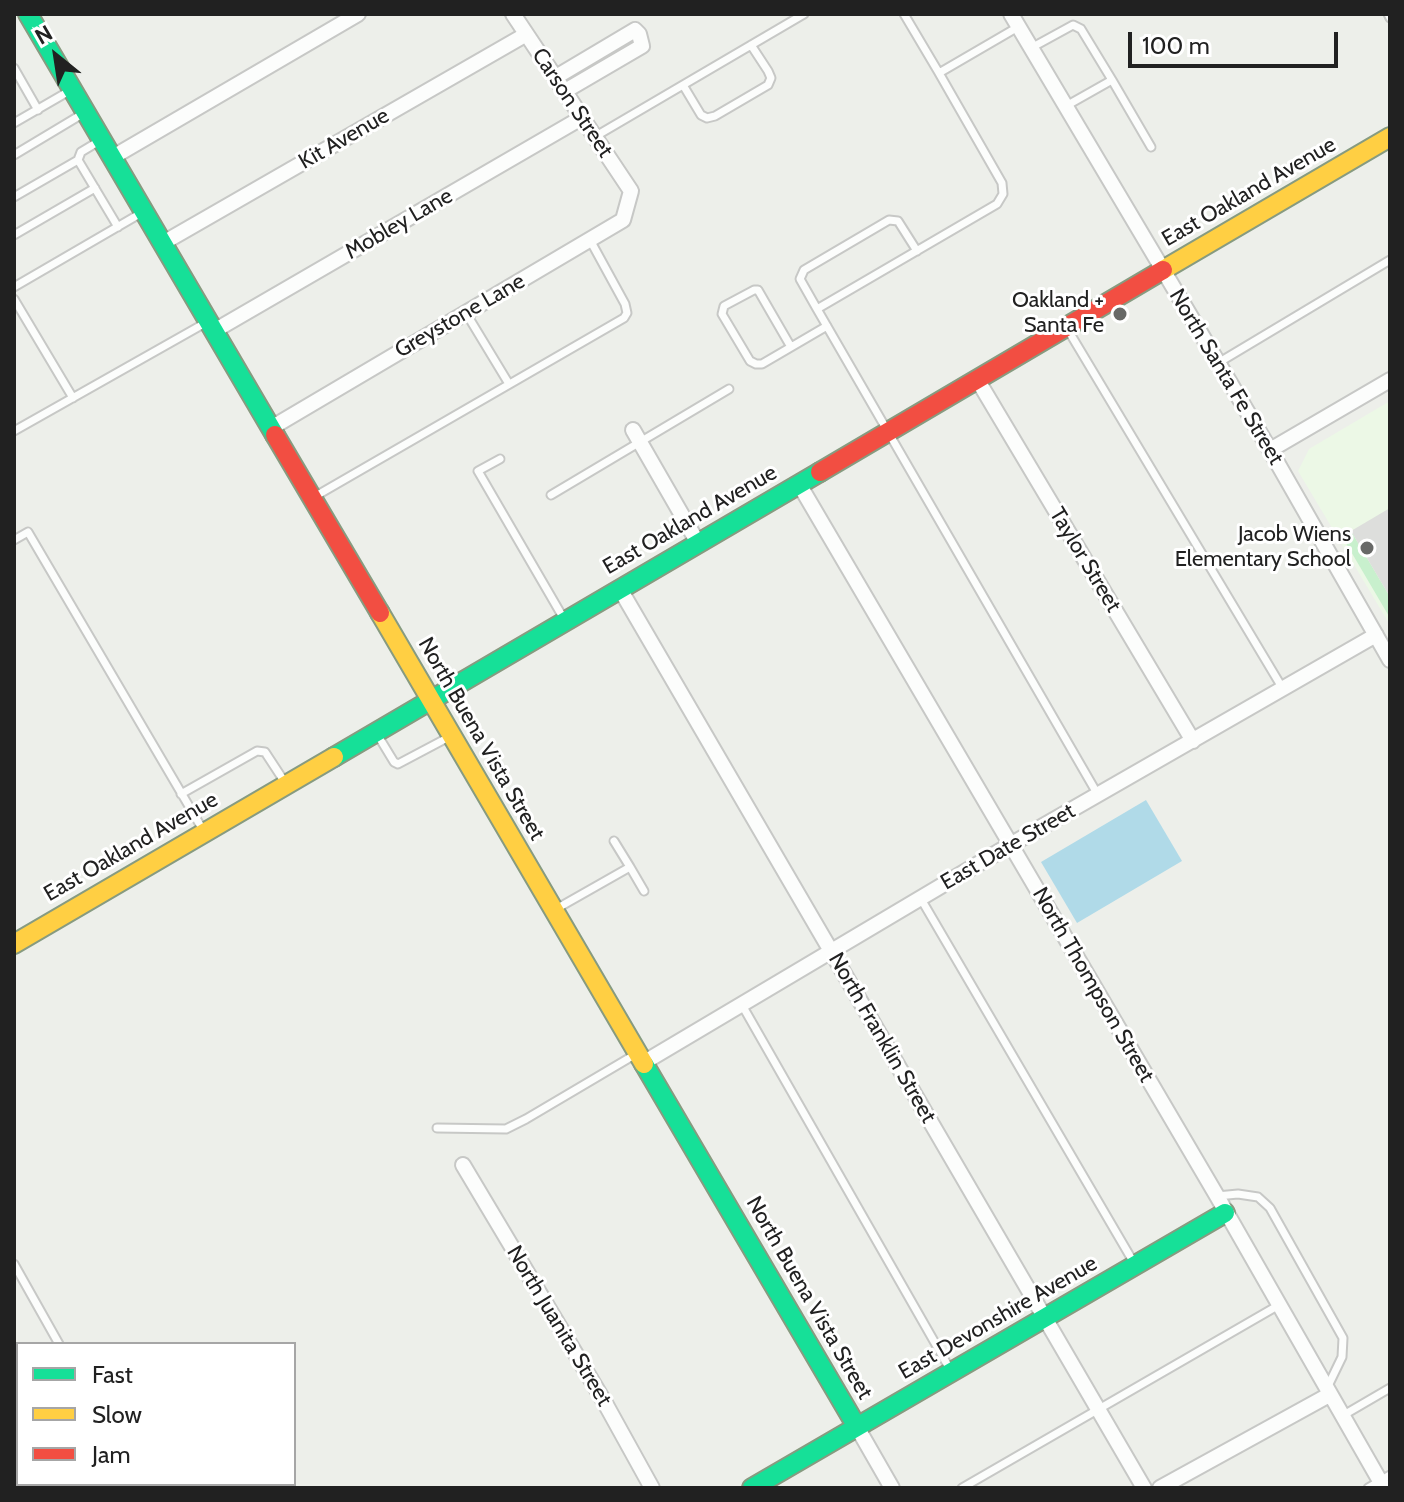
<!DOCTYPE html>
<style>
body{margin:0}
#map{position:relative;width:1404px;height:1502px;overflow:hidden;background:#edefea;font-family:Cabin,sans-serif}
canvas{display:block}
.frame{position:absolute;inset:0;border:16px solid #212121;pointer-events:none}
.legend{position:absolute;left:16px;top:1342px;width:280px;height:144px;box-sizing:border-box;background:#fff;border:2px solid #a6a6a6;margin:0;padding:10px 14px;list-style:none;font-size:24px;color:#212121}
.legend li{display:flex;align-items:center;gap:16px;height:40px}
.legend b{width:40px;border:2px solid #a6a6a6}
.north{position:absolute;left:16px;top:16px;width:80px;height:80px;-webkit-text-stroke:6px #fff;paint-order:stroke;rotate:330deg;font-size:22px;font-weight:700;line-height:32px;text-align:center;color:#212121}
.north::after{content:'';display:block;margin:auto;width:28px;height:36px;background:#212121;clip-path:polygon(50% 0,100% 100%,50% 72%,0 100%)}
.scale{position:absolute;left:1128px;top:32px;width:210px;height:36px;box-sizing:border-box;border:4px solid #212121;border-top:0;padding-left:10px;font-size:24px;line-height:28px;white-space:nowrap;color:#212121;-webkit-text-stroke:6px #fff;paint-order:stroke}
</style>
<div id="map">
<canvas width="1404" height="1502"></canvas>
<div class="frame"></div>
<ul class="legend">
<li><b style="height:10px;background:#16e098"></b>Fast</li>
<li><b style="height:10px;background:#ffcf43"></b>Slow</li>
<li><b style="height:10px;background:#f24e42"></b>Jam</li>
</ul>
<div class="north">N</div>
<div class="scale">100 m</div>
</div>
<script>
const c = document.querySelector('canvas').getContext('2d');
c.lineJoin = 'round';
function paint(path, color) { c.fillStyle = color; c.fill(path, 'evenodd'); }
const shape = rows => new Path2D(rows.map(r => 'M' + r).join(''));
function strokePath(path, color, width, dash) { c.strokeStyle = color; c.lineWidth = width; c.lineCap = dash ? 'butt' : 'round'; c.setLineDash(dash || []); c.stroke(path); }
function drawText(font, color, halo, rows, align = 'center') {
  c.font = font + ' Cabin,sans-serif'; c.lineWidth = 6; c.setLineDash([]); c.textBaseline = 'middle'; c.strokeStyle = halo; c.fillStyle = color; for (const [text, x, y, turn = 0] of rows) {
    c.save(); c.translate(x, y); c.rotate((+turn || 0) * Math.PI / 180); c.textAlign = isNaN(turn) ? turn : align; if (halo) c.strokeText(text, 0, 0); c.fillText(text, 0, 0); c.restore();
  }
}
paint(shape([
 [1390,401,1390,625,1298,471,1309,449]
]), '#ecf8e6');
paint(shape([
 [1351,531,1390,597,1390,618,1343,538]
]), '#c8f0cd');
paint(shape([
 [1146,800,1182,861,1077,923,1041,862]
]), '#b0dae8');
paint(shape([
 [1390,508,1390,597,1351,531]
]), '#dddedc');
const lane = shape([
 [904,14,939,73],
 [1388,14,1390,18],
 [1018,27,939,73,1002,183,1003,194,997,204,817,309,1098,795],
 [1031,48,1073,25,1081,29,1112,80,1066,106],
 [14,68,38,110],
 [1112,80,1151,147],
 [683,85,701,115,707,118,715,116,768,85,771,78,768,71,751,45],
 [14,123,71,90],
 [596,136,804,14],
 [101,140,81,152,78,160,118,227],
 [14,155,84,113],
 [14,197,78,160],
 [14,235,95,188],
 [14,287,143,212],
 [14,299,73,398],
 [817,309,800,279,804,270,889,220,898,221,917,251],
 [466,313,509,384],
 [1068,330,1283,689],
 [791,347,758,290,754,290,724,306,722,314,750,361,756,364,762,364,827,326],
 [1218,363,1390,260],
 [14,431,207,322],
 [500,459,478,471,564,619],
 [551,495,729,389],
 [314,497,624,318,627,313,625,304,590,240],
 [14,540,28,532,203,830],
 [377,734,394,762,398,764,449,737],
 [181,794,257,751,265,752,284,781],
 [630,867,644,891],
 [921,899,1134,1263],
 [556,909,630,867,614,841],
 [742,1005,951,1371],
 [437,1128,506,1129,526,1119,636,1054],
 [1217,1196,1238,1194,1258,1197,1270,1208,1343,1338,1342,1357,1327,1388],
 [14,1264,59,1344],
 [1342,1416,1390,1388],
 [137,1484,139,1488],
 [266,1488,274,1485,279,1488],
 [962,1488,1279,1305],
 [1368,1488,1390,1475]
]);
const street = shape([
 [1011,14,1270,450,1390,660],
 [556,77,635,30,639,34,642,46,565,91],
 [113,157,358,14],
 [163,243,525,35],
 [214,331,583,117],
 [977,379,1193,741],
 [271,428,623,220,631,191,513,14],
 [633,430,698,543],
 [1270,450,1390,380],
 [799,484,1217,1196,1384,1488],
 [620,589,1144,1488],
 [643,1063,1010,845,1376,635],
 [463,1165,605,1403,652,1488],
 [857,1427,892,1488],
 [1160,1488,1329,1395]
]);
const fast = shape([
 [28,14,275,435],
 [334,757,820,472],
 [644,1064,857,1427],
 [752,1488,1225,1213]
]);
const slow = shape([
 [1163,270,1390,137],
 [380,613,644,1064],
 [14,944,334,757]
]);
const jam = shape([
 [275,435,380,613],
 [820,472,1163,270]
]);
strokePath(lane, '#c7c8c6', 11);
strokePath(street, '#c7c8c6', 18);
strokePath(fast, '#879b80', 22);
strokePath(slow, '#879b80', 22);
strokePath(jam, '#879b80', 22);
strokePath(lane, '#fcfdfc', 7);
strokePath(street, '#fcfdfc', 14);
strokePath(fast, '#16e098', 18);
strokePath(slow, '#ffcf43', 18);
strokePath(jam, '#f24e42', 18);
for (const [x, y, r, color] of [
 [1120,314,8,"#686967"],
 [1367,548,8,"#686967"]
]) { const dot = new Path2D(); dot.arc(x, y, r, 0, 2 * Math.PI); c.fillStyle = color; c.fill(dot); strokePath(dot, '#fff', 3); }
drawText('22px', '#212121', '#fff', [
 ["Carson Street",572,103,56],
 ["Kit Avenue",344,139,-30],
 ["East Oakland Avenue",1249,192,-30],
 ["Mobley Lane",399,224,-30],
 ["Greystone Lane",460,316,-30],
 ["North Santa Fe Street",1226,377,59],
 ["East Oakland Avenue",690,520,-30],
 ["Taylor Street",1085,560,59],
 ["North Buena Vista Street",481,739,60],
 ["East Oakland Avenue",131,847,-30],
 ["East Date Street",1008,847,-30],
 ["North Thompson Street",1093,985,60],
 ["North Franklin Street",882,1038,60],
 ["North Buena Vista Street",809,1298,60],
 ["East Devonshire Avenue",998,1318,-30],
 ["North Juanita Street",559,1326,59]
]);
drawText('22px', '#212121', '#fff', [
 ["Oakland +",1104,301],
 ["Santa Fe",1104,326],
 ["Jacob Wiens",1351,535],
 ["Elementary School",1351,560]
], 'right');
</script>
